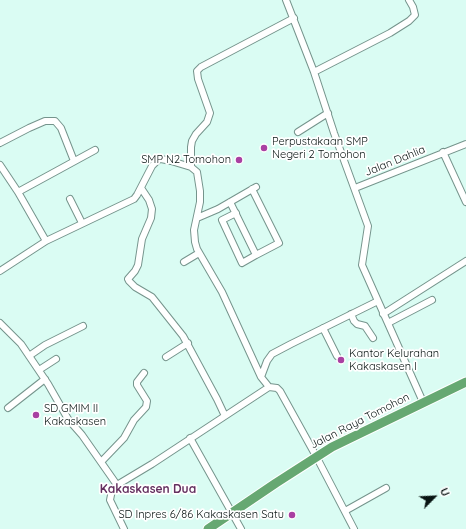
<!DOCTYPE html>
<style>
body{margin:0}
#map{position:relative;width:466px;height:529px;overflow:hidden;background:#dafcf3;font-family:Quicksand,sans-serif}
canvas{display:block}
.north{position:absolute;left:414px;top:477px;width:40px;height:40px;-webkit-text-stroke:3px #fff;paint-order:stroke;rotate:66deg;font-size:11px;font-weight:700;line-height:16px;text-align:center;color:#081412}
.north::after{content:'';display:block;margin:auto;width:14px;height:18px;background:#081412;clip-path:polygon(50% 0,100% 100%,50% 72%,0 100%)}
</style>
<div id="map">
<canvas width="466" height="529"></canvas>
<div class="north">U</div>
</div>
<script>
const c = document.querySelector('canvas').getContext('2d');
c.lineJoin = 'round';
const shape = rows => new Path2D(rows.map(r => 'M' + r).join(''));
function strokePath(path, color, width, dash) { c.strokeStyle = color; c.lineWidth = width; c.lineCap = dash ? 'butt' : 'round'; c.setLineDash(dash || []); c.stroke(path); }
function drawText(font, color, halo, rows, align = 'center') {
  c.font = font + ' Quicksand,sans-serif'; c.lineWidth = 3.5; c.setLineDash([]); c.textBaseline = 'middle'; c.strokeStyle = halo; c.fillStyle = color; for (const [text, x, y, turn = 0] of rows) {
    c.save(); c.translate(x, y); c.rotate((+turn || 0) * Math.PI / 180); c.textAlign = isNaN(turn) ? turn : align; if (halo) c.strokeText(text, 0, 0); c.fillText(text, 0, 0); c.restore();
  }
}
const minor = shape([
 [286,0,314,72,334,133,368,226,362,265,423,402],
 [314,72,390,33,409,21,415,15,413,7,409,0],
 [298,132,328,113],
 [0,143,29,128,45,121,55,121,61,128,74,161],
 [443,152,466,202],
 [0,165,18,192],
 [191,167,191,147,192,141,196,134,207,122,210,113,198,79,197,71,201,67,294,18],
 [141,188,149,200,152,209,151,218,142,239,138,265,135,271,128,279,129,281,135,287,152,297,183,336,217,399,225,416],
 [355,188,466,144],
 [70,199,82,223],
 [230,202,256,255,279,243,252,189],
 [236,213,222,220,242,263,256,255],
 [197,218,218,209,256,187],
 [46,241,18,192,95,150],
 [184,262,199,253],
 [0,271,46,241,134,199,137,195,152,166,158,160,161,159,171,161,191,167,197,172,200,191,200,202,194,230,195,242,197,249,222,292,261,377],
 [351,314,354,321,357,324,365,326,373,338],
 [383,314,466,261],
 [0,323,21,344,48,384,68,419,82,435,117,485,112,490,110,500,124,529],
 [388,323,432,300],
 [323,328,337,356],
 [29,356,45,345,83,326],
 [166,357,188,343],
 [39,370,56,359],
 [269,387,277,388,280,391,316,456,354,529],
 [269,387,261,377,267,361,272,354,291,344,378,301],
 [8,408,45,379],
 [190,438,241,529],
 [101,462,124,438,134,420,146,407,147,401,137,385,137,382,144,373],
 [117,485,152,464,269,387],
 [345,511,386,488]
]);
const highway = shape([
 [208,529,276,483,332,447,466,382]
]);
strokePath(minor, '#75948c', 8);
strokePath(highway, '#fff', 11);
strokePath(minor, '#fff', 6);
strokePath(highway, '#66a872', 9);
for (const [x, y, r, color] of [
 [264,148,4,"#a940a2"],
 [239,160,4,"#a940a2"],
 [341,360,4,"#a940a2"],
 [36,415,4,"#a940a2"],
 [292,515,4,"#a940a2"]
]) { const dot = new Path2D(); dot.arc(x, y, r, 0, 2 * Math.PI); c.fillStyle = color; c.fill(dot); strokePath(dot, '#fff', 1.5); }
drawText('11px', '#081412', '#fff', [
 ["Perpustakaan SMP",272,142],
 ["Negeri 2 Tomohon",272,155],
 ["SMP N2 Tomohon",231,160,"right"],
 ["Kantor Kelurahan",349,354],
 ["Kakaskasen I",349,367],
 ["SD GMIM II",44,409],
 ["Kakaskasen",44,422],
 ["SD Inpres 6/86 Kakaskasen Satu",284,515,"right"]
], 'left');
drawText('11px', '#081412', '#fff', [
 ["Jalan Dahlia",395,161,-22],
 ["Jalan Raya Tomohon",360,421,-27]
]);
drawText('bold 12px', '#643060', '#fff', [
 ["Kakaskasen Dua",148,489]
]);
</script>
